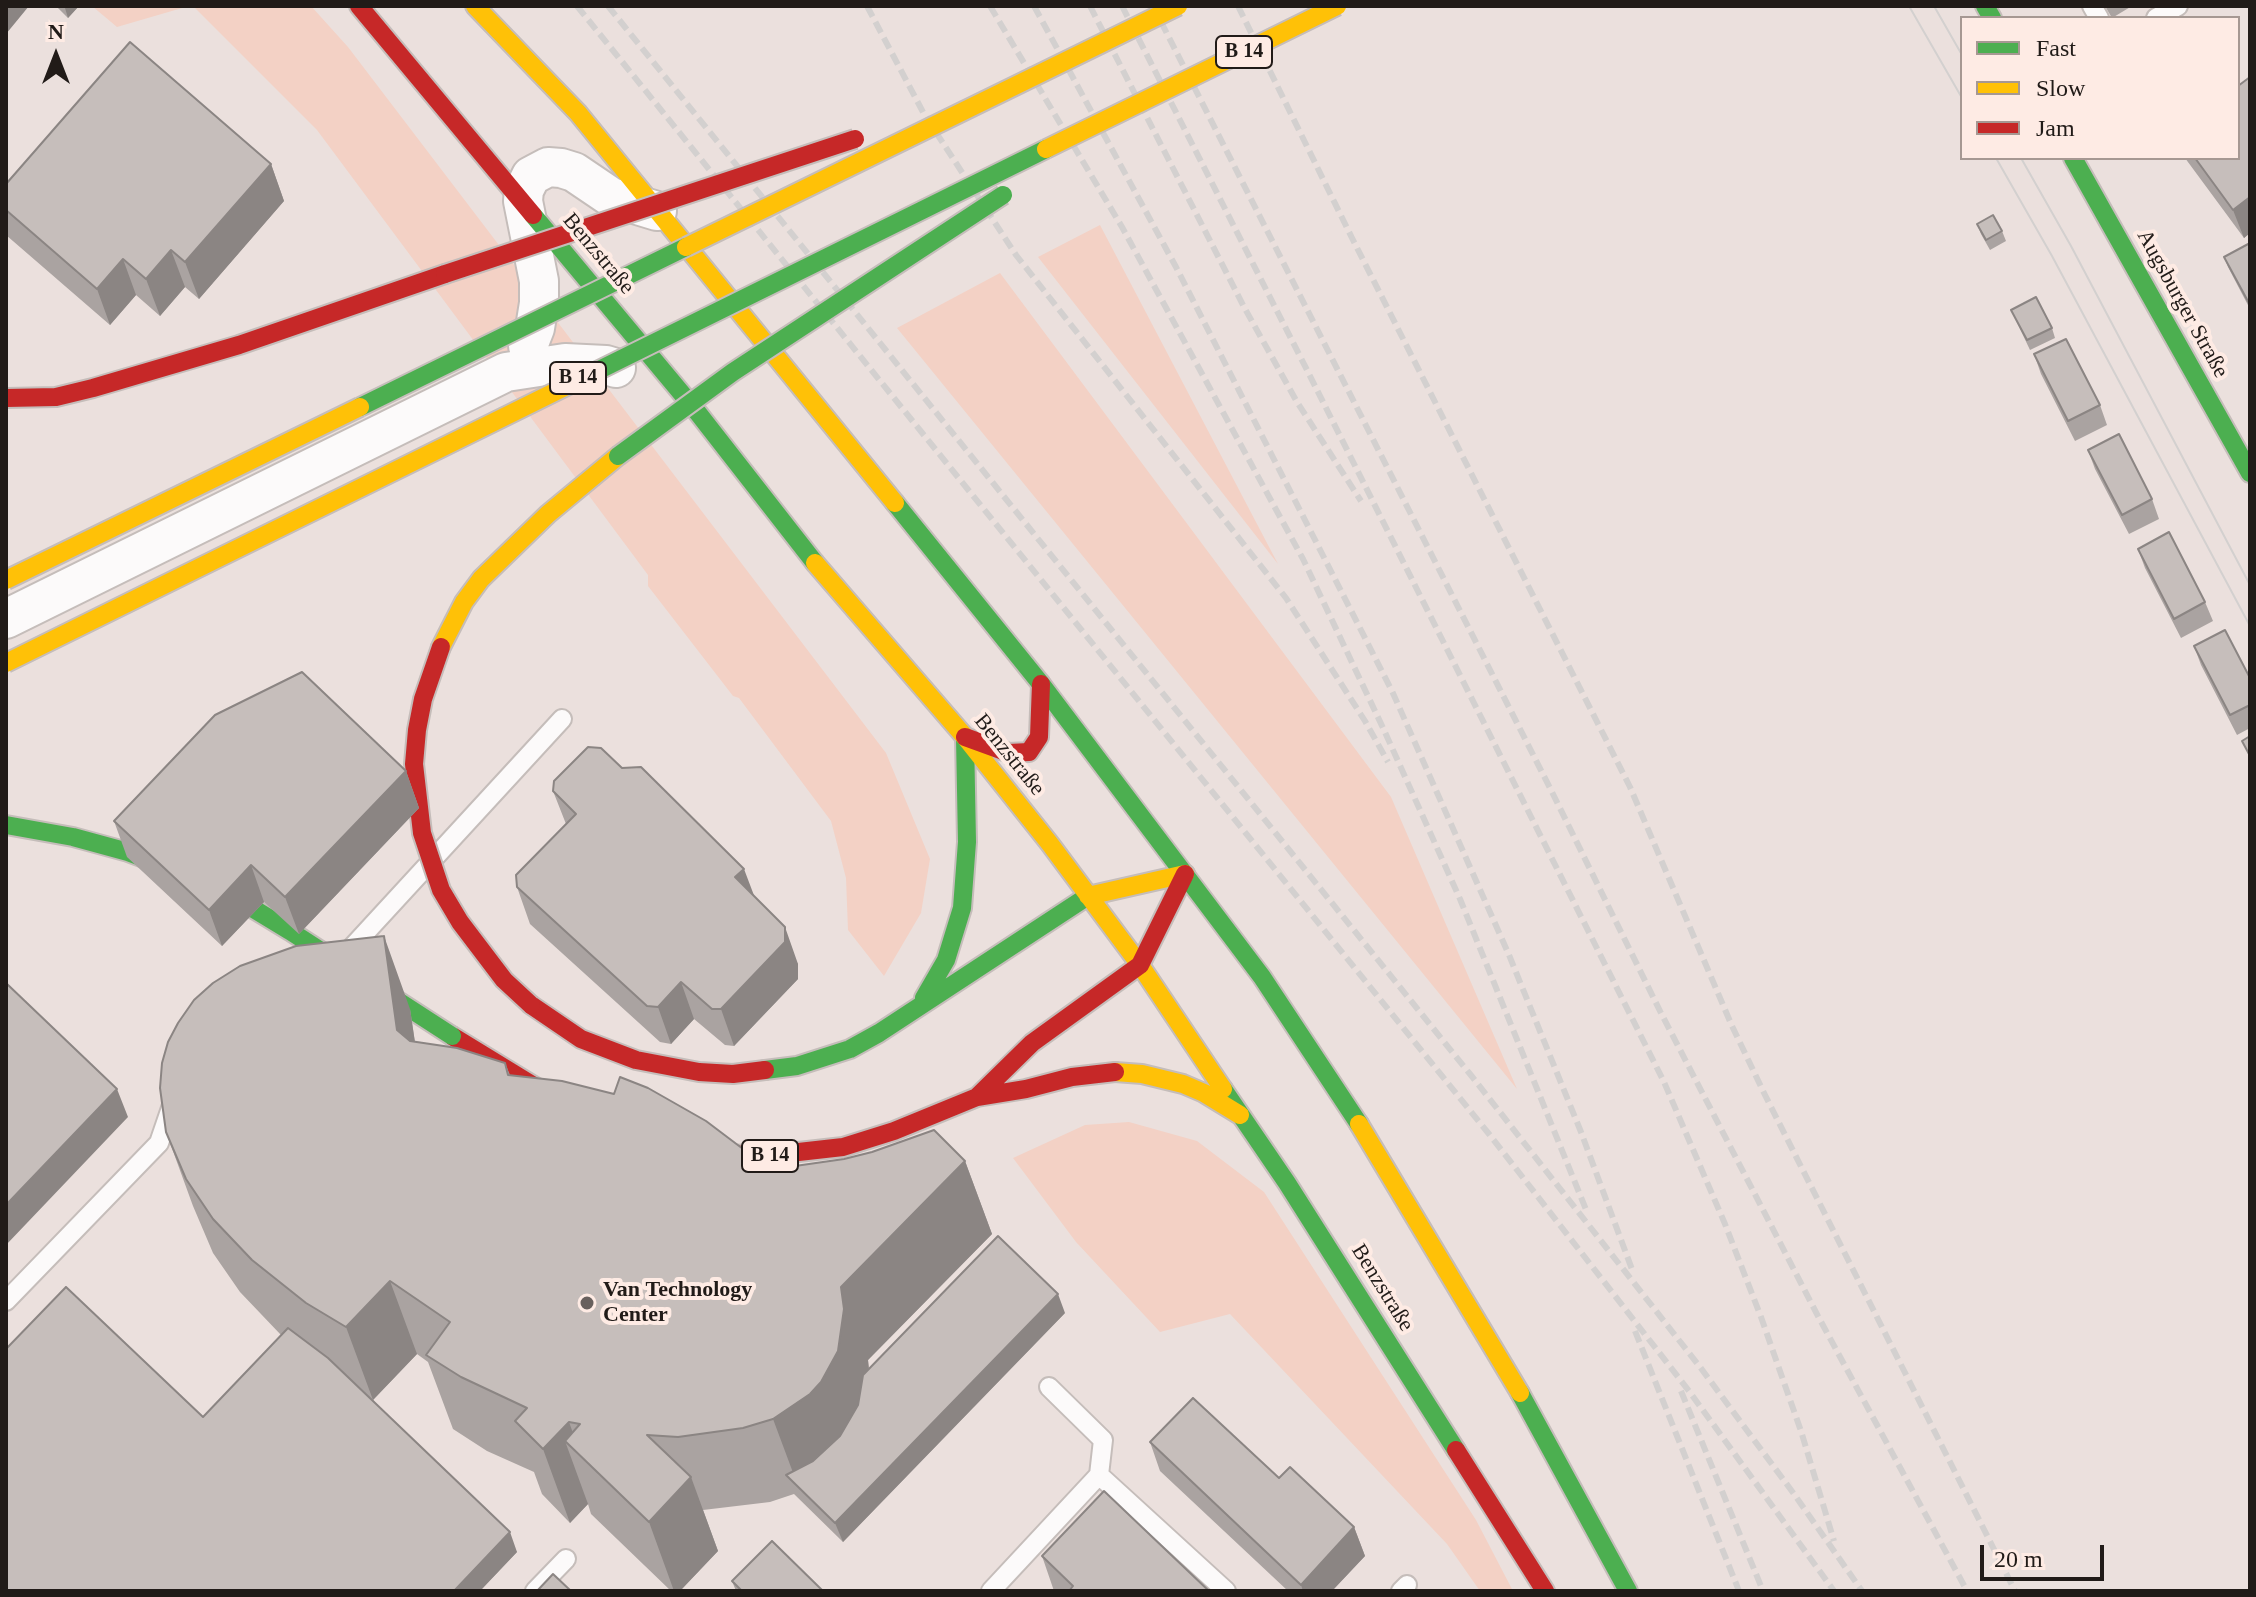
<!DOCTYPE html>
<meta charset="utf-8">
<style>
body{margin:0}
#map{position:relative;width:2256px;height:1597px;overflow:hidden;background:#ebe0dd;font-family:Georgia,serif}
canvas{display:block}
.frame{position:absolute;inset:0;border:8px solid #211b18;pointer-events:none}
.legend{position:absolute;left:1960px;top:16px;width:280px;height:144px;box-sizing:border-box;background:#feebe4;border:2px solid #a69892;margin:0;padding:10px 14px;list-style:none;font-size:24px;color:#211b18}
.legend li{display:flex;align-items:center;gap:16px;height:40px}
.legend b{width:40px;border:2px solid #a69892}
.north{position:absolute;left:16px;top:16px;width:80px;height:80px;-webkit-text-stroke:6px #feebe4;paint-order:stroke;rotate:0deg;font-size:22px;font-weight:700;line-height:32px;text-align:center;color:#211b18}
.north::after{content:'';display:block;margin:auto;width:28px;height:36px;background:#211b18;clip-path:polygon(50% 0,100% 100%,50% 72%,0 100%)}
.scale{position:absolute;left:1980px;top:1545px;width:124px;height:36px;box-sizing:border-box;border:4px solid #211b18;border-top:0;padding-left:10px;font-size:24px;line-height:28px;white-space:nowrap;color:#211b18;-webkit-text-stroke:6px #feebe4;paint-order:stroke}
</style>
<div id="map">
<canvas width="2256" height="1597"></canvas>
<div class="frame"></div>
<ul class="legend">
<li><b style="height:10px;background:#4caf50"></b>Fast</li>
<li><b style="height:10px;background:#ffc107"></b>Slow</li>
<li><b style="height:10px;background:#c62828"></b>Jam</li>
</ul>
<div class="north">N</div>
<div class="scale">20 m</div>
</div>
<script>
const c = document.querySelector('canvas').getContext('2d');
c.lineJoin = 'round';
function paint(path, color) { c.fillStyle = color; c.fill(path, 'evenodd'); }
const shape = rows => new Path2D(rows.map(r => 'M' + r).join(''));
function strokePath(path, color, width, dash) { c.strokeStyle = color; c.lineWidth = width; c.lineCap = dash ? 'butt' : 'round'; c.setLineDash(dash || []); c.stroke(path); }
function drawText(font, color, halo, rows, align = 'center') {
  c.font = font + ' Georgia,serif'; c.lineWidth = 8; c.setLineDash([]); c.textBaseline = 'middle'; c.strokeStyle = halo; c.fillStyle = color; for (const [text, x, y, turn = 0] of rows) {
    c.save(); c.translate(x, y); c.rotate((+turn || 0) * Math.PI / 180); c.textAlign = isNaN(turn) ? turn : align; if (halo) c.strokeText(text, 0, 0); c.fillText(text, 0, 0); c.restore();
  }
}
paint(shape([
 [92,6,189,6,117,27],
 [193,6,311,6,348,47,886,753,930,859,921,913,884,976,848,930,846,878,831,821,739,698,733,696,648,586,648,575,317,130],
 [1100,225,1278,564,1038,257],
 [1000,273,1391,797,1517,1089,897,328],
 [1129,1122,1197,1141,1264,1192,1476,1520,1513,1591,1480,1591,1447,1544,1230,1314,1160,1332,1076,1242,1013,1158,1085,1125]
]), '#f3d1c5');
const lane = shape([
 [2092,6,2099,18],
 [2156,18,2178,6],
 [344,956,562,719],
 [6,1301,159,1143,171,1108],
 [1049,1387,1103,1440,1099,1475,1226,1591],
 [535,1591,566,1559],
 [991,1591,1099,1475],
 [1401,1591,1407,1585]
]);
const street = shape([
 [528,346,535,328,539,303,539,281,523,201,524,190,531,176,548,167,561,168,574,172,611,197,657,211],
 [6,619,506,372,565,363,606,365,616,368]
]);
const fast = shape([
 [1985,6,1992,18],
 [2073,158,2250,473],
 [533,215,698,413,815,563],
 [895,503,1041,684,1262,977,1359,1124],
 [924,998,946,960,962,908,967,842,965,737],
 [765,1070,797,1066,850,1049,879,1033,1088,896],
 [1223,1089,1287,1183,1456,1450],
 [1520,1393,1628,1591]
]);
const slow = shape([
 [475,6,578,113,895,503],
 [815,563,965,737,1050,844,1140,965,1223,1089],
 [441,647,464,602,481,579,548,514,618,456],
 [1088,896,1185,874],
 [1115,1072,1142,1074,1183,1084,1204,1093,1240,1115],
 [1359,1124,1520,1393]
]);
const jam = shape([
 [359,6,533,215],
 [6,398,56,397,93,388,239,345,445,274],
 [965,737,1009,753,1029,752,1039,737,1041,684],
 [1140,965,1185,874],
 [531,1005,581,1039,636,1060,699,1072,733,1074,765,1070],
 [452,1036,568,1107],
 [977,1097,1032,1043,1140,965],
 [692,1152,763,1156,843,1147,894,1131,977,1097,1026,1089,1072,1077,1115,1072],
 [1456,1450,1545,1591]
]);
strokePath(lane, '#c5bdba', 22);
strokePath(street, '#c5bdba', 42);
strokePath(fast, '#c5bdba', 22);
strokePath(slow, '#c5bdba', 22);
strokePath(jam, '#c5bdba', 22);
strokePath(lane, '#fcfafa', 18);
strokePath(street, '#fcfafa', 38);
strokePath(fast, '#4caf50', 18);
strokePath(slow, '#ffc107', 18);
strokePath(jam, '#c62828', 18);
strokePath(shape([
 [1909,6,1962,98],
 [1934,6,1962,55],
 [1996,158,2052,256,2250,626],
 [2021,158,2071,246,2250,585]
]), '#d3d0cf', 2);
strokePath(shape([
 [577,6,1489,1134,1689,1391,1834,1591],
 [608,6,1470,1074,1700,1367,1794,1494,1862,1591],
 [867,6,924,114,1016,255,1286,598,1365,721,1388,762],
 [990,6,1122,227,1303,559,1384,730,1460,899,1587,1212],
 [1034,6,1176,267,1392,691,1509,955,1581,1132,1633,1272],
 [1090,6,1244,307,1297,402,1361,501],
 [1122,6,1308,372,1664,1082,1725,1224,1761,1317,1801,1431,1834,1541],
 [1153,6,1551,790,1661,1013,1819,1318,1967,1591],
 [1238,6,1352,238,1630,787,1732,1026,1765,1095,2015,1591],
 [1635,1331,1739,1591],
 [1681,1391,1763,1591]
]), '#d3d0cf', 6, [12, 6]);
const fastBridge = shape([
 [591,374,1046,149],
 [360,407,686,247],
 [618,456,733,372,1003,195],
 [6,825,73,837,128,852,186,874,239,900,290,931,452,1036]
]);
const slowBridge = shape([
 [1046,149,1337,6],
 [686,247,1178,6],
 [6,580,360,407],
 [6,663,591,374]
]);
const jamBridge = shape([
 [445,274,855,139],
 [441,647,423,699,417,730,414,764,422,833,441,890,460,922,504,980,531,1005]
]);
strokePath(fastBridge, '#c5bdba', 22, []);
strokePath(slowBridge, '#c5bdba', 22, []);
strokePath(jamBridge, '#c5bdba', 22, []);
strokePath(fastBridge, '#4caf50', 18);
strokePath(slowBridge, '#ffc107', 18);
strokePath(jamBridge, '#c62828', 18);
paint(shape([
 [56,6,79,6,68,18],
 [2105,6,2132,6,2112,18],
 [2250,77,2250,233,2244,238,2185,158,2238,158],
 [271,164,284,201,199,299,185,287,160,316,136,295,110,325,6,235,6,184],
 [1977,224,2002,231,2006,241,1990,250,1981,234],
 [2250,243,2250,309,2228,267,2224,257],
 [2011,310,2052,328,2055,338,2030,350],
 [2034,354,2100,405,2107,425,2075,441,2041,374],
 [2088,450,2152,499,2159,519,2129,534,2095,469],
 [2138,549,2205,602,2213,621,2181,638,2145,568],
 [2194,646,2250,678,2250,728,2237,735,2201,665],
 [622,768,754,897,798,964,798,979,734,1046,725,1045,694,1019,671,1044,660,1042,530,924,517,887,566,824,553,791],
 [406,771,419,808,299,934,264,902,222,946,127,857,114,821],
 [410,1009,415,1042,505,1063,510,1075,767,1170,965,1161,992,1234,868,1360,869,1369,1065,1313,843,1542,794,1494,770,1502,703,1510,718,1551,680,1591,671,1591,591,1514,588,1504,570,1523,542,1494,534,1472,487,1451,453,1429,428,1362,417,1354,373,1400,517,1552,480,1591,6,1591,203,1417,281,1335,240,1292,213,1253,193,1206,166,1132],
 [1150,1442,1279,1478,1354,1527,1365,1556,1332,1591,1288,1591,1160,1471],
 [1042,1556,1209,1591,1054,1591],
 [732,1581,823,1591,736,1591]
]), '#aaa3a1');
paint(shape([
 [6,6,29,6,6,34],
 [67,6,79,6,68,18,65,8],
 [271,164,284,201,199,299,185,262],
 [2250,197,2250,233,2244,238,2233,210],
 [171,250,185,287,160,316,146,279],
 [123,259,136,295,110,325,97,289],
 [406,771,419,808,299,934,285,897],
 [251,865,264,902,222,946,209,910],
 [744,869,758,906,735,877],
 [785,927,798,964,798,979,734,1046,721,1009],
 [384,936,410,1009,424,1104,397,1030],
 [681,982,694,1019,671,1044,658,1007],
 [117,1089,128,1117,6,1245,6,1205],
 [965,1161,992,1234,868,1360,870,1382,865,1425,798,1486,773,1419,841,1287],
 [390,1281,417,1354,373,1400,346,1327],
 [1058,1294,1065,1313,843,1542,835,1523],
 [569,1422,582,1458,565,1441,588,1504,570,1523,543,1449],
 [691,1477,718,1551,680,1591,674,1591,649,1522],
 [1354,1527,1365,1556,1332,1591,1303,1591,1301,1585],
 [510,1532,517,1552,480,1591,454,1591]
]), '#8b8583');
const building = shape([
 [130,42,271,164,185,262,171,250,146,279,123,259,97,289,6,210,6,184,130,42],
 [2250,77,2250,197,2233,210,2195,158,2238,158,2238,86,2250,77],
 [1993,215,2002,231,1986,240,1977,224,1993,215],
 [2250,243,2250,305,2224,257,2250,243],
 [2036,297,2052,328,2027,340,2011,310,2036,297],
 [2066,339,2100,405,2068,421,2034,354,2066,339],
 [2119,434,2152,499,2122,515,2088,450,2119,434],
 [2169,532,2205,602,2174,619,2138,549,2169,532],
 [2225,630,2250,678,2250,705,2230,715,2194,646,2225,630],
 [302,672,406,771,285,897,251,865,209,910,114,821,215,715,302,672],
 [2250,736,2250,756,2242,741,2250,736],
 [588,747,601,748,622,768,641,767,744,869,735,877,785,927,785,942,721,1009,712,1009,681,982,658,1007,647,1006,517,887,516,875,576,814,553,791,554,781,588,747],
 [384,936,397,1030,410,1041,457,1048,505,1063,508,1075,562,1081,614,1094,620,1077,648,1088,706,1121,751,1155,767,1170,844,1159,872,1152,934,1130,965,1161,841,1287,844,1309,838,1351,821,1382,810,1394,773,1419,743,1428,678,1437,647,1435,691,1477,649,1522,565,1441,580,1424,569,1422,543,1449,515,1421,527,1408,461,1377,426,1355,450,1322,390,1281,346,1327,306,1303,252,1260,213,1219,186,1179,166,1132,160,1088,162,1063,168,1042,178,1023,194,1000,213,983,240,966,296,946,384,936],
 [6,983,117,1089,6,1205,6,983],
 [998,1236,1058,1294,835,1523,786,1475,813,1461,840,1436,858,1405,863,1375,998,1236],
 [66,1287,203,1417,288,1328,328,1358,510,1532,454,1591,6,1591,6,1349,66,1287],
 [1193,1398,1279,1478,1290,1467,1354,1527,1301,1585,1150,1442,1193,1398],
 [1104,1491,1209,1591,1069,1591,1073,1586,1042,1556,1104,1491],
 [772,1541,823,1591,742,1591,732,1581,772,1541],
 [553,1574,571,1591,537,1591,553,1574]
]);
paint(building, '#c6bebb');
strokePath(building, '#8b8583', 2);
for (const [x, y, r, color] of [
 [587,1303,8,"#68605d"]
]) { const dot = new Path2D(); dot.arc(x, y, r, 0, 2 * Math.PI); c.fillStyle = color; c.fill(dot); strokePath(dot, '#feebe4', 3); }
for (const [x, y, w] of [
 [1244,52,56],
 [578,378,56],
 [770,1156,56]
]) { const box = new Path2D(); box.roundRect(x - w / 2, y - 16, w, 32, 6); c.fillStyle = '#feebe4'; c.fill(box); strokePath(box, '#211b18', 2); }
drawText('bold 20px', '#211b18', null, [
 ["B 14",1244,52],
 ["B 14",578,378],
 ["B 14",770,1156]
]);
drawText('22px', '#211b18', '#feebe4', [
 ["Benzstraße",598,254,50],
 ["Augsburger Straße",2182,304,61],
 ["Benzstraße",1009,755,51],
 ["Benzstraße",1382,1288,58]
]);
drawText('bold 22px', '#211b18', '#feebe4', [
 ["Van Technology",603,1290],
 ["Center",603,1315]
], 'left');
</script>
